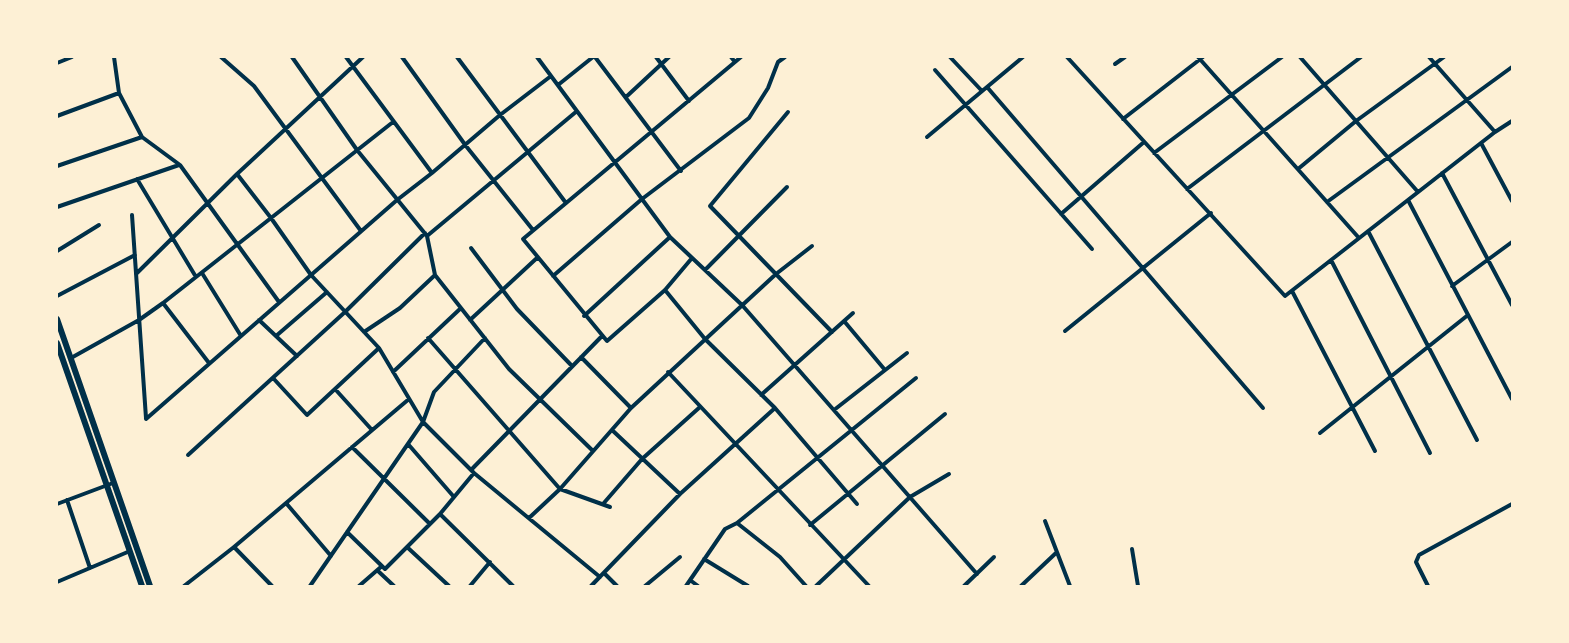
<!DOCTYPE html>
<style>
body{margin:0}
#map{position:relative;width:1569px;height:643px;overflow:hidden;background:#fdf0d5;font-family:"Open Sans",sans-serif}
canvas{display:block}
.frame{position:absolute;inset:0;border:58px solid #fdf0d5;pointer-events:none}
</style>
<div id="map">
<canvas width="1569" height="643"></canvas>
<div class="frame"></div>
</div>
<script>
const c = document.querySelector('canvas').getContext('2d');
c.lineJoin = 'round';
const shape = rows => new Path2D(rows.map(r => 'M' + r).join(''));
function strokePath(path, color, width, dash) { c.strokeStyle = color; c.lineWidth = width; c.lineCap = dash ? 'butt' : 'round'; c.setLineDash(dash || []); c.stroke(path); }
strokePath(shape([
 [114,57,119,93,142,137,180,165,279,302],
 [221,57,254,86,361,231],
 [292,57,357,150,427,236,435,275,509,369,593,451],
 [346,57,432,173],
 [402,57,466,146,533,230],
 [457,57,566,203],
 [537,57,670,237,742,305,977,574],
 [595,57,681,171],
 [656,57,689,101],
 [731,57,735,62],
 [950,57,982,91],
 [1067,57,1285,296,1495,132,1512,121],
 [1198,57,1359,238],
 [1300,57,1418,192],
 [1429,57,1495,132],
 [57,63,72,57],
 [1115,64,1125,57],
 [935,70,1092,249],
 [558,85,593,57],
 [987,87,1263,408],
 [626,97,669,57],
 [788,112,710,206,832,332],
 [57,116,119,93],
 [1123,119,1203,57],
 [927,137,1023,57],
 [1481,143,1512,201],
 [1154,153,1282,57],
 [57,166,142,137],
 [1298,169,1356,121,1444,57],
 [1442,173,1512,305],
 [237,174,271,218,311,275,379,348,423,422,474,473,600,577],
 [137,179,196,277],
 [1187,189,1361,57],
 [1408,200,1512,399],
 [1327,202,1512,67],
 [57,207,179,165],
 [1061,214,1144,142],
 [132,215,146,418],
 [1368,231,1477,440],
 [427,236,577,111],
 [471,248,517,309,572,366],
 [57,251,99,225],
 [692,258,665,290,607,341,523,239,741,57],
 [1331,260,1430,453],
 [705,270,787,187],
 [202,273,241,336],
 [136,274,237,174,363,57],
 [553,276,642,199,749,118,768,88,778,62,785,57],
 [1452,286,1512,242],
 [665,290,705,339,775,408,857,504],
 [1292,291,1375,451],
 [57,296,135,255],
 [163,303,209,363],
 [584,316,670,237],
 [259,320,297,356],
 [470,320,538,257],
 [844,321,885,370],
 [1065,331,1211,213],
 [364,332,400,308,435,275],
 [276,336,327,292],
 [428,338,560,489,610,507],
 [581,357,631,408],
 [71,358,139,320,163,303,393,122],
 [393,372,461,308],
 [668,372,869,586],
 [273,378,307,415,379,348],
 [335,389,372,430],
 [761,395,853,313],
 [834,410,907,353],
 [146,419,397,200,432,173,500,115,551,76],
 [612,430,680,494],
 [1320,433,1468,315],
 [408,444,454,497],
 [352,447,430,524],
 [188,455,345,312,425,233],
 [471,470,602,336],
 [67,500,90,568],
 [286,503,331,556],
 [57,504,113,483],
 [603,504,642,459,700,407],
 [440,514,513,586],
 [529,518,560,489,631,408,776,274,812,246],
 [1045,521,1070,586],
 [737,523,780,557,806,586],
 [810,525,945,414],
 [347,532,385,569,440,514,474,473],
 [234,547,272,586],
 [407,547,449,586],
 [1132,549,1138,586],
 [704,559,748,586],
 [378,571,394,586],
 [604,573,617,586],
 [690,580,698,586],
 [57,582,130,551],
 [184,586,234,547,409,399],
 [310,586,423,422,434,392,485,338],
 [359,586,382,566],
 [470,586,490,562],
 [591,586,680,494,775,408],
 [645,586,680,557],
 [686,586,725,529,737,523,916,378],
 [816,586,910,497,949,474],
 [964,586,994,557],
 [1021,586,1057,552],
 [1428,586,1416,562,1419,555,1512,504]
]), '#003049', 4);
strokePath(shape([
 [57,319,150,586],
 [57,343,142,586]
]), '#003049', 6);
</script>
